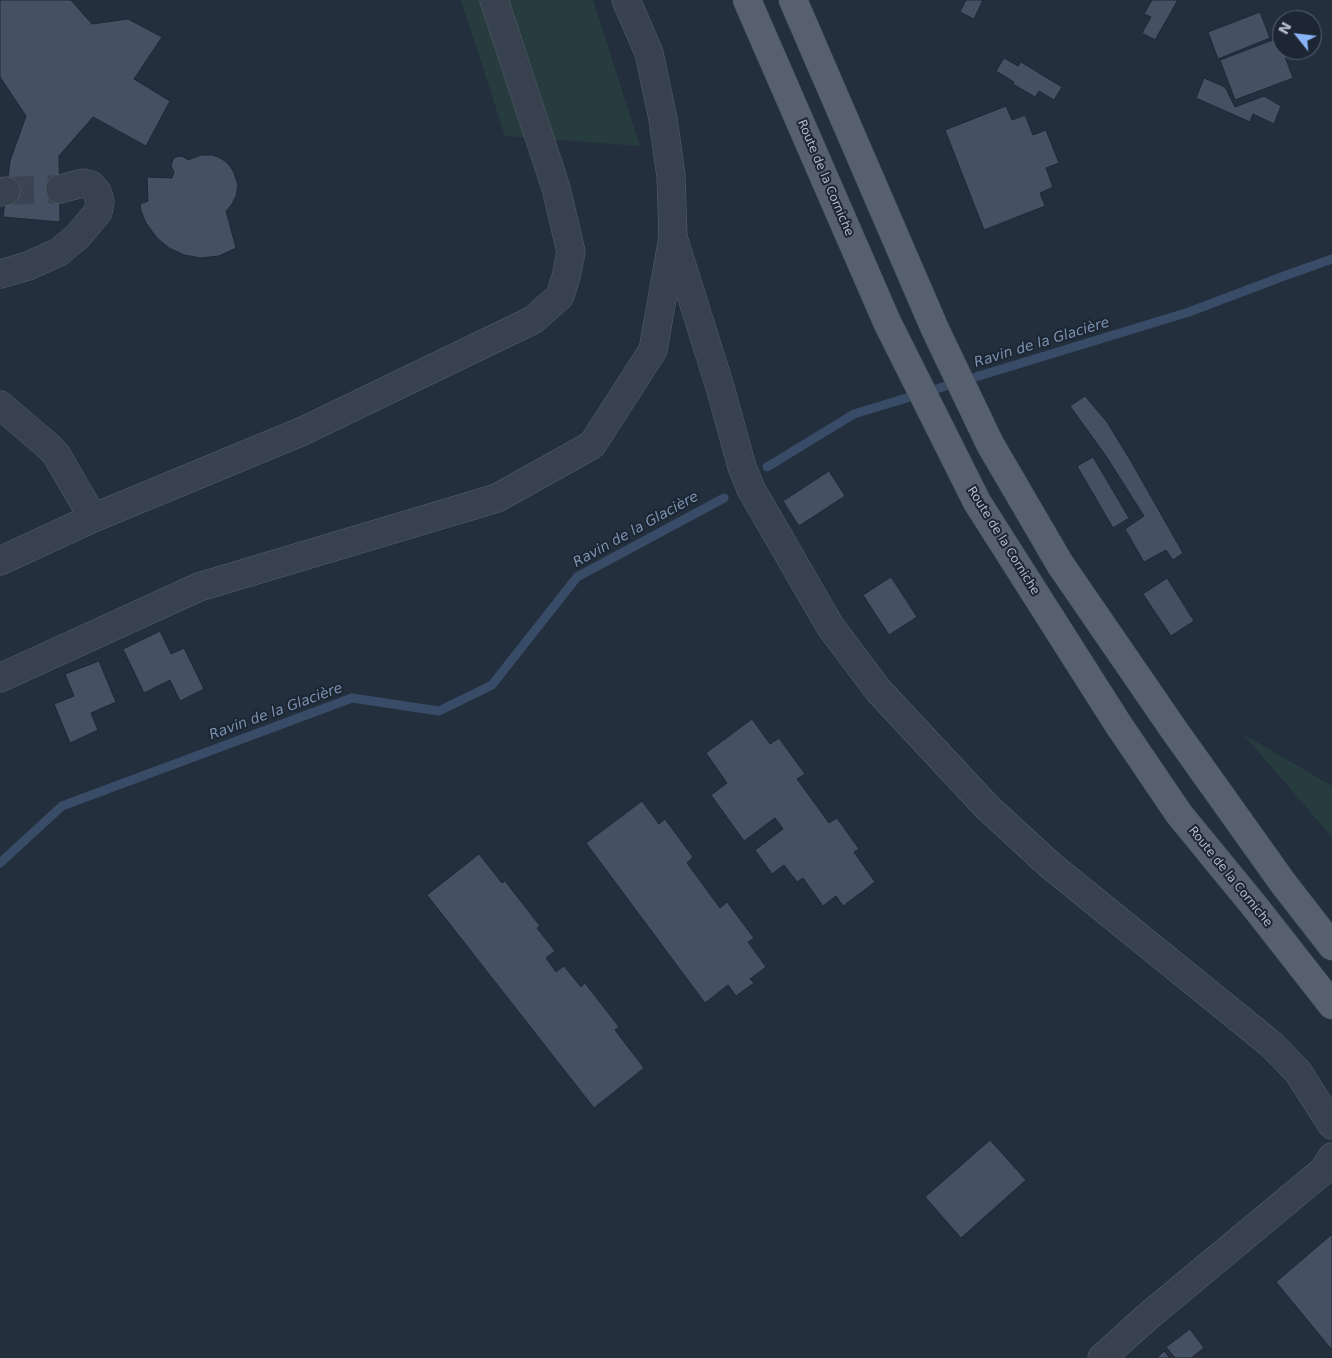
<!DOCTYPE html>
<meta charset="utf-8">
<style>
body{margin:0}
#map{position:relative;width:1332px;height:1358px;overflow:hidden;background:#242f3e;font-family:"DejaVu Sans",sans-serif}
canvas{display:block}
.north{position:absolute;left:1272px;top:10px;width:50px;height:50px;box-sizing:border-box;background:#1d2633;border:1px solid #59626f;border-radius:50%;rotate:299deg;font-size:14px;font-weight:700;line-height:20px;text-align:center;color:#b4bcc9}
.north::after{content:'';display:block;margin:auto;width:18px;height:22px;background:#8ab4f8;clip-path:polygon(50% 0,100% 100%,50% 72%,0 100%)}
</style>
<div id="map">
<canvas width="1332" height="1358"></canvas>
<div class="north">N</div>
</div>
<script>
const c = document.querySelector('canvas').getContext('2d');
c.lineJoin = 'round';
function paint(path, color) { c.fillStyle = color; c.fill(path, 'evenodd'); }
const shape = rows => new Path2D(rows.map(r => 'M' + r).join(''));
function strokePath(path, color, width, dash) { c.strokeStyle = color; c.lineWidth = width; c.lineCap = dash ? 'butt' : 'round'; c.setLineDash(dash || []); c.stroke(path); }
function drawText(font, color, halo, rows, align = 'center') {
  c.font = font + ' "DejaVu Sans",sans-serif'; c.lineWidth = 4; c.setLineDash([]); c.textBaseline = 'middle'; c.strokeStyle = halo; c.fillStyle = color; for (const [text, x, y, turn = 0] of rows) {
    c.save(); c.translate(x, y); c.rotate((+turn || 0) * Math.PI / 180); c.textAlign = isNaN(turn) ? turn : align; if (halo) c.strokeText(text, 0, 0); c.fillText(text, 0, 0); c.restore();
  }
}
paint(shape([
 [461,0,593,0,640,146,505,136],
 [1243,734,1332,786,1332,837]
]), '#263c3f');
strokePath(shape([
 [767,467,854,414,1189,312,1284,276,1332,259],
 [0,863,62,806,352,698,439,711,492,685,577,577,724,498]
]), '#394c67', 9);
const building = shape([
 [0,0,71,0,92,24,128,19,162,37,134,79,170,101,146,146,93,117,59,156,60,222,3,217,10,161,26,116,0,77,0,0],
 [966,0,986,0,986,2,983,0,974,19,960,12,966,0],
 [1152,0,1178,0,1155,40,1142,33,1151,17,1144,14,1152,0],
 [1260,12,1270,38,1218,59,1208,32,1260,12],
 [1278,38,1293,78,1235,100,1220,60,1278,38],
 [1004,58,1018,66,1021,62,1062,87,1054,100,1039,91,1035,97,1013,84,1014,82,996,71,1004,58],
 [1204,78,1225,87,1235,107,1264,96,1281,106,1274,124,1253,114,1250,122,1196,98,1204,78],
 [1006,106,1012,120,1025,115,1033,135,1046,130,1059,163,1046,168,1053,187,1040,193,1045,206,984,230,945,130,1006,106],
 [201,155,212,155,218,157,225,161,230,166,234,173,238,185,236,196,232,204,226,211,236,248,219,256,201,258,184,255,169,248,157,238,146,223,141,211,140,204,148,201,147,177,172,178,174,172,171,166,173,159,178,156,184,157,188,160,201,155],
 [1085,396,1107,422,1132,463,1183,553,1173,560,1166,550,1144,562,1125,529,1144,516,1106,456,1070,406,1085,396],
 [1093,457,1129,518,1113,528,1077,466,1093,457],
 [829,471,845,496,799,526,783,501,829,471],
 [891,577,917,617,889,635,863,595,891,577],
 [1167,578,1194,621,1171,636,1143,594,1167,578],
 [160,631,171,654,184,648,204,689,180,701,170,680,144,693,123,649,160,631],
 [99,661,116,702,91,713,98,730,70,743,54,704,74,696,65,674,99,661],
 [752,719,770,744,779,738,805,774,797,779,829,823,837,818,859,849,854,852,875,882,843,906,836,896,823,906,803,878,797,882,784,865,772,874,755,850,783,829,775,818,744,841,711,795,727,783,706,753,752,719],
 [642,801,659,824,665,819,693,857,687,863,720,908,727,902,754,938,748,942,766,967,750,979,754,983,736,996,728,985,705,1003,586,843,642,801],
 [479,854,502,883,505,881,540,926,537,928,555,951,546,958,556,972,564,966,581,987,585,983,619,1027,615,1030,644,1068,594,1108,427,895,479,854],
 [990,1140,1026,1180,961,1238,925,1197,990,1140],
 [1331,1235,1332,1235,1332,1350,1276,1282,1331,1235],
 [1190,1329,1204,1348,1191,1358,1175,1358,1166,1347,1190,1329],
 [1164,1351,1170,1358,1157,1358,1164,1351]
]);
paint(building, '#455162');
strokePath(building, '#1f2835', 1);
strokePath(shape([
 [6,191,60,189]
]), '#3a4453', 28, [28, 14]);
const minor = shape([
 [0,192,6,191],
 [673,237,720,387,742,467,751,489,830,626,878,690,987,807,1050,865,1272,1045,1298,1072,1332,1125],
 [0,274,28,266,59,252,78,236,98,212,100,202,97,192,91,185,83,183,60,189],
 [0,405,47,445,56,454,93,518],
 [0,561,93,518,303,431,533,320,560,296,566,277,571,252,556,188,494,0],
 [0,678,199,587,497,498,592,445,653,350,673,237,671,176,663,119,649,53,626,0],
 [1102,1358,1146,1318,1323,1171,1332,1157]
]);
const major = shape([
 [747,0,887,322,977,502,1118,724,1179,814,1256,908,1332,1005],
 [793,0,935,329,990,444,1060,564,1174,730,1283,883,1332,946]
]);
strokePath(minor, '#565f6c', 29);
strokePath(major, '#414a57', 29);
strokePath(minor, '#38414e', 28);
strokePath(major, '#56606e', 28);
drawText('12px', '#b4bcc9', '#1d2633', [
 ["Route de la Corniche",825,178,67],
 ["Route de la Corniche",1003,541,58],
 ["Route de la Corniche",1230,877,51]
]);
drawText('italic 14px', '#7c92b1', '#1d2633', [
 ["Ravin de la Glacière",1042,343,-17],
 ["Ravin de la Glacière",636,530,-29],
 ["Ravin de la Glacière",276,712,-20]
]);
</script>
